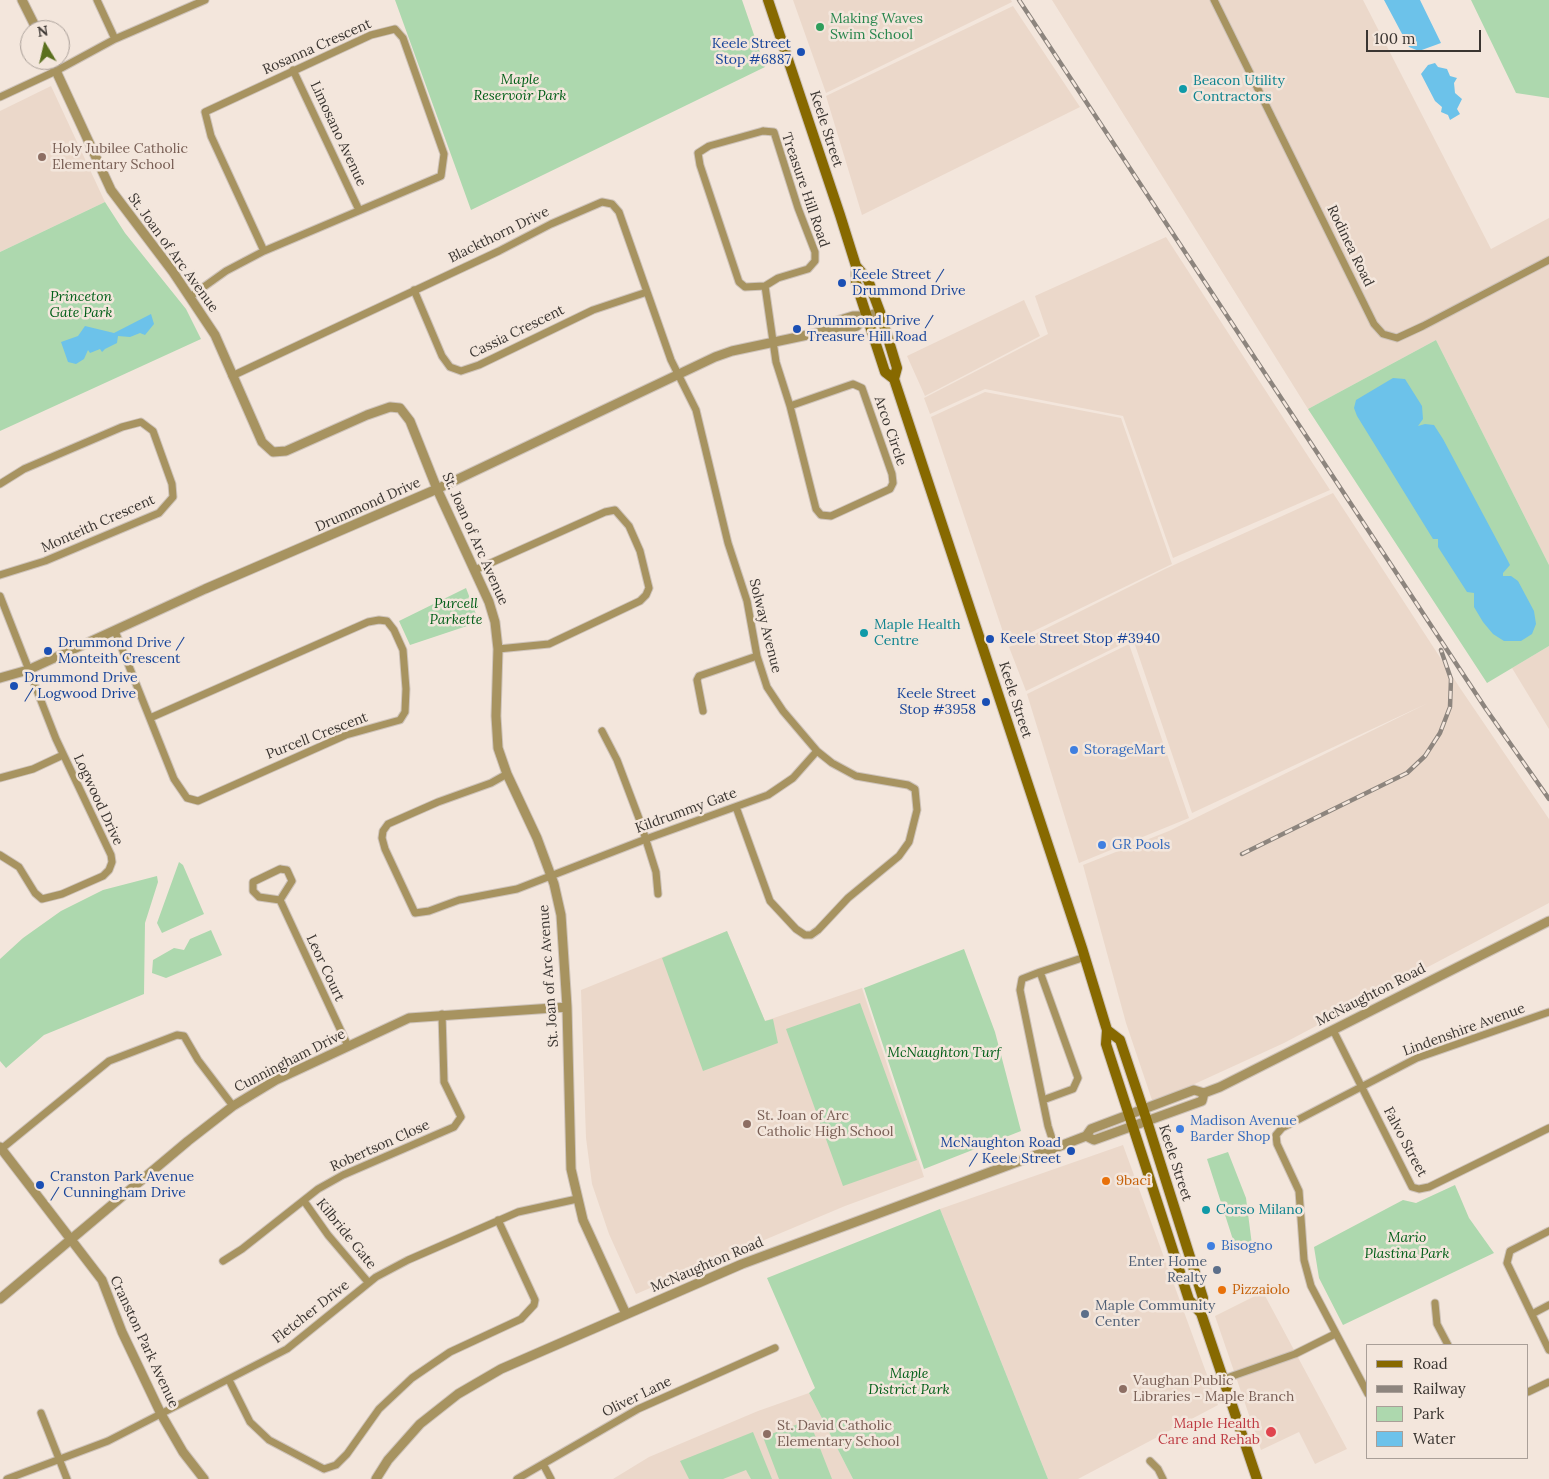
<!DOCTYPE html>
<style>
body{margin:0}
#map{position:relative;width:1549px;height:1479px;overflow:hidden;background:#f3e6dc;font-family:Lora,serif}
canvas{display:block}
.legend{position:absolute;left:1366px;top:1344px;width:162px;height:115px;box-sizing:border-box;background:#f3e6dc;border:1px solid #a99f98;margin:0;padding:6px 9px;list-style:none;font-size:15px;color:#3a3531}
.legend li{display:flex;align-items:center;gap:10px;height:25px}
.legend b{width:25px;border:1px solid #a99f98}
.north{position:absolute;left:20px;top:20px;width:50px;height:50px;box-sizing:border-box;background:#f3e6dc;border:1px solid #a99f98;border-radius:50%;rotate:351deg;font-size:14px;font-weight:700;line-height:20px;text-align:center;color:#3a3531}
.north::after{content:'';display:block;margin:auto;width:18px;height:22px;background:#5a6f1e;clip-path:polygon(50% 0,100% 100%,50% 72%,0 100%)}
.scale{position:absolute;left:1366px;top:30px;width:115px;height:22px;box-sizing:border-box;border:2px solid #3a3531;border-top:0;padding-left:6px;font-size:15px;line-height:18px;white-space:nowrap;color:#3a3531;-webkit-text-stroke:4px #f3e6dc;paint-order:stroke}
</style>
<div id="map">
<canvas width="1549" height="1479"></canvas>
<ul class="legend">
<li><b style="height:6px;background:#876900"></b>Road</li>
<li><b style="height:6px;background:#8d857e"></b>Railway</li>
<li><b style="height:14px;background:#add8ae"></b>Park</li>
<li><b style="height:14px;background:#6cc2ea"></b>Water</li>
</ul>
<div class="north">N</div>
<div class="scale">100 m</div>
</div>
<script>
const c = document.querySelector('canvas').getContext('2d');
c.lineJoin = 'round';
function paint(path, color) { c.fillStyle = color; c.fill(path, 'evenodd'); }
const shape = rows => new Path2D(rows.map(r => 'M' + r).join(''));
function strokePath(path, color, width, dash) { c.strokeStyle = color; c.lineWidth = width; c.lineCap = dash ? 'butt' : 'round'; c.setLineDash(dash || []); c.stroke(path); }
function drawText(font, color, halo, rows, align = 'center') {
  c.font = font + ' Lora,serif'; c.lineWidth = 5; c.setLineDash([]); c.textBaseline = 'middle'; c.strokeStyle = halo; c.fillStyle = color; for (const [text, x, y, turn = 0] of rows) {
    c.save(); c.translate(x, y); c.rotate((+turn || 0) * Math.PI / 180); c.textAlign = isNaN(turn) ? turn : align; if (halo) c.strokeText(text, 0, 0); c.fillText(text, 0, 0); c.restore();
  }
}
paint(shape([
 [793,0,1011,0,1012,2,826,93],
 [1052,0,1363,0,1491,249,1549,218,1549,565,1436,340,1308,409],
 [1013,6,1080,107,862,215,826,96],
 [51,86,105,202,0,252,0,111],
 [1166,237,1330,490,1173,558,1123,416,985,389,930,414,924,398,1048,334,1035,296],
 [1024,300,1040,336,925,396,907,356],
 [985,392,1121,418,1172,564,1007,644,931,417],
 [1333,493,1460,688,1549,819,1549,903,1284,1043,1153,1103,1126,1023,1083,865,1169,831,1428,703,1192,813,1133,639,1026,691,1009,647,1165,569],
 [1129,644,1189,818,1079,863,1027,694],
 [1549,646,1549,729,1512,668],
 [727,931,765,1021,862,988,924,1177,845,1206,636,1294,609,1234,592,1184,586,1138,581,990],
 [1123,1145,1218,1405,1078,1479,1048,1479,940,1209],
 [1263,1292,1347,1449,1315,1464,1299,1432,1261,1450,1215,1316],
 [809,1393,853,1479,613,1479,649,1457,758,1411]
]), '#ebd8ca');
paint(shape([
 [395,0,742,0,765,67,471,210],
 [1471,0,1549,0,1549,98,1516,93],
 [105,202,125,233,186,309,201,339,0,431,0,252],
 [1436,340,1549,565,1549,646,1487,683,1308,409],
 [466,588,479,622,410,645,399,621],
 [179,862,183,865,204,914,162,933,157,923],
 [157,876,158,882,145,923,144,994,44,1035,6,1068,0,1061,0,959,23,938,61,911,103,890],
 [211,930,222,955,166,978,152,973,153,960,174,948,184,950,190,939],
 [727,931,765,1021,773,1019,778,1043,703,1071,662,958],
 [964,949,995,1032,1021,1131,924,1169,864,988],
 [860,1003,917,1160,843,1186,786,1029],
 [1228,1152,1246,1198,1252,1245,1236,1249,1207,1159],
 [1455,1185,1469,1218,1494,1253,1343,1325,1319,1278,1314,1247,1403,1200,1416,1203],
 [940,1209,1048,1479,853,1479,809,1393,815,1388,767,1278],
 [809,1420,832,1479,779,1479,763,1437],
 [753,1432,772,1479,751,1479,746,1470,723,1479,689,1479,680,1461]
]), '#add8ae');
paint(shape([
 [1384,0,1420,0,1441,43,1419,51,1409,47],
 [1435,63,1438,67,1447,69,1450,76,1457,78,1454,83,1455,93,1462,99,1457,109,1460,114,1450,120,1448,115,1441,112,1442,107,1435,101,1421,74,1428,65],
 [151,314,154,324,145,335,140,333,130,337,118,336,117,343,105,349,102,352,100,349,90,353,88,350,84,359,76,364,68,362,61,342,78,336,85,326,114,333],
 [1393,378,1405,379,1422,406,1423,419,1418,426,1425,424,1434,425,1443,439,1508,561,1510,565,1503,573,1503,576,1511,576,1518,581,1534,611,1536,624,1532,634,1521,641,1504,641,1493,634,1483,622,1474,607,1474,593,1467,592,1438,547,1438,539,1433,539,1357,416,1354,408,1356,400]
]), '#6cc2ea');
const minor = shape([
 [97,0,115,39],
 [1214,0,1374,324,1383,334,1397,338,1423,326,1549,260],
 [293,70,359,210],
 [0,97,56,71,115,39,205,0],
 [763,131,774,132,798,208,815,252,815,261,808,269,778,278,765,286,745,287,739,282,700,165,698,153,709,146,763,131],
 [765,286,776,362,790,406,816,509,821,515,831,516,890,489,893,483,892,474,862,388,853,384,790,406],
 [414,290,442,356,450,367,461,371,479,365,593,310,647,292],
 [191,296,226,271,264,251,441,176,444,154,403,38,395,29,371,35,205,112,211,136,264,251],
 [232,376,499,251,551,224,602,202,612,204,619,212,671,360,696,410,728,543,747,601,757,656,767,687,783,711,817,751,832,763,856,776,908,785,915,789,917,810,909,842,899,856,848,898,818,930,811,935,805,935,796,929,770,901,736,807],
 [0,484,24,469,122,427,141,422,153,431,172,484,173,497,159,513,45,561,0,575],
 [475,570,605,512,615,510,629,526,640,551,649,588,646,595,640,601,549,644,498,649],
 [0,596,56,739,111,855,112,862,109,870,103,876,62,894,42,899,35,893,19,867,0,855],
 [115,631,174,779,187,798,198,801,346,735,400,720,405,712,406,689,403,650,394,630,387,621,379,620,368,622,150,718],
 [703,711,697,680,699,676,757,656],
 [602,731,617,760,640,821,656,872,658,894],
 [507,774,491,783,438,802,388,824,383,831,382,838,385,849,415,913,429,911,459,900,517,889,646,839,768,795,793,778,817,751],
 [0,778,33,769,63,755],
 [280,869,287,870,292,881,280,900,259,897,253,891,253,882,280,869],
 [280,900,348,1046],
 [1040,972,1085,957],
 [1333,1030,1412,1187,1419,1189,1429,1187,1549,1128],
 [1043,1100,1073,1089,1078,1078,1040,972,1022,979,1020,990,1048,1126,1055,1148],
 [0,1150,109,1061,177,1035,184,1036,198,1060,233,1106],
 [304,1201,328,1235,368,1282],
 [1549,1231,1510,1251,1507,1263,1549,1350],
 [223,1261,242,1249,318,1189,343,1175,454,1127,461,1117,444,1082,442,1014],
 [1435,1303,1437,1324,1448,1345],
 [1532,1314,1549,1305],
 [1224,1379,1295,1354,1335,1334],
 [229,1380,250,1422,269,1440,324,1469,336,1465,347,1454,379,1409,412,1378,450,1352,521,1319,534,1305,535,1300,498,1220],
 [1528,1392,1549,1382],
 [1368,1394,1311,1286,1304,1260,1299,1191,1277,1144,1276,1135,1282,1128,1417,1058,1549,1012],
 [41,1413,67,1479],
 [1150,1461,1158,1469,1163,1479],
 [543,1464,551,1479],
 [7,1479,108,1441,287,1349,376,1277,408,1260,518,1212,577,1199],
 [517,1479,638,1409,775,1348]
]);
const tertiary = shape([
 [22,0,37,30],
 [51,60,111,190,173,272,215,335,262,442,273,452,286,451,367,415,390,407,400,408,410,421,437,489,489,602,495,622,498,649,496,716,498,748,507,774,537,838,554,884,561,915,567,1007,571,1169,583,1220,626,1314],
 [831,330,837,321,853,316,868,316],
 [0,678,28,670,205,589,437,489,715,357,732,351,831,330,839,333,857,326,868,316,880,312],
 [1086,1136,1094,1140,1133,1126,1202,1101,1204,1093],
 [0,1147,102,1280,122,1332,161,1414,183,1452,204,1479],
 [0,1299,188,1141,233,1106,276,1080,409,1018,567,1007],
 [376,1479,388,1460,420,1424,458,1394,501,1369,742,1264,1055,1148,1086,1136,1091,1129,1194,1090,1204,1093,1220,1087,1549,921]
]);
const secondary = shape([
 [768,0,840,215,856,266,856,283,885,372,894,379,1082,948,1107,1030,1106,1044,1189,1300,1201,1313,1257,1479],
 [856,266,868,280,880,312,897,368,894,379],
 [1107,1030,1120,1040,1147,1121,1203,1298,1200,1311]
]);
strokePath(minor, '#cec3ba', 9);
strokePath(tertiary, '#cec3ba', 11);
strokePath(secondary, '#cec3ba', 12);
strokePath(minor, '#a79360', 7);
strokePath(tertiary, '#a79360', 9);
strokePath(secondary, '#876900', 10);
const rail = shape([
 [1019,0,1486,709,1549,799],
 [1242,854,1407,773,1425,756,1440,733,1450,707,1451,679,1441,650]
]);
strokePath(rail, '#8d857e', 4.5);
strokePath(rail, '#f3e6dc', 2.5, [8]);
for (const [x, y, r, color] of [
 [820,27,5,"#2e9e5b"],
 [801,52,5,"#1a4fb4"],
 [1183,89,5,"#0f9aa8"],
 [42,157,5,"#8d6e63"],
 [842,283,5,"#1a4fb4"],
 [797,329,5,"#1a4fb4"],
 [864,633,5,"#0f9aa8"],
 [990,639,5,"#1a4fb4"],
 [48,651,5,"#1a4fb4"],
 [14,686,5,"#1a4fb4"],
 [986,702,5,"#1a4fb4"],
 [1074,750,5,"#3f7fe0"],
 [1102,845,5,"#3f7fe0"],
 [747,1124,5,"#8d6e63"],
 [1180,1129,5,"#3f7fe0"],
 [1071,1151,5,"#1a4fb4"],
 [1106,1181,5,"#e8710a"],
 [40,1185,5,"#1a4fb4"],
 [1206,1210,5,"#0f9aa8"],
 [1211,1246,5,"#3f7fe0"],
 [1217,1270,5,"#5c6f8a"],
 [1222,1290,5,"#e8710a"],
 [1085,1314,5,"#5c6f8a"],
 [1123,1389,5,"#8d6e63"],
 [1271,1432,6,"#e0444e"],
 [767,1434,5,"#8d6e63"]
]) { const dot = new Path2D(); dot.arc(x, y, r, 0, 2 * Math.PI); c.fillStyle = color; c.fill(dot); strokePath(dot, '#f3e6dc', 2); }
drawText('14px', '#27864d', '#f3e6dc', [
 ["Making Waves",830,19],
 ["Swim School",830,35]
], 'left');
drawText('14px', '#164399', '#f3e6dc', [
 ["Keele Street",791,44,"right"],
 ["Stop #6887",791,60,"right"],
 ["Keele Street /",852,275],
 ["Drummond Drive",852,291],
 ["Drummond Drive /",807,321],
 ["Treasure Hill Road",807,337],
 ["Keele Street Stop #3940",1000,639],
 ["Drummond Drive /",58,643],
 ["Monteith Crescent",58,659],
 ["Drummond Drive",24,678],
 ["/ Logwood Drive",24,694],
 ["Keele Street",976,694,"right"],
 ["Stop #3958",976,710,"right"],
 ["McNaughton Road",1061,1143,"right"],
 ["/ Keele Street",1061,1159,"right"],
 ["Cranston Park Avenue",50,1177],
 ["/ Cunningham Drive",50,1193]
], 'left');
drawText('14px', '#3a3531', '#f3e6dc', [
 ["Rosanna Crescent",317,47,-24],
 ["Keele Street",826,129,72],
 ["Limosano Avenue",338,134,65],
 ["Treasure Hill Road",805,190,71],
 ["Blackthorn Drive",499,235,-26],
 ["Rodinea Road",1350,246,64],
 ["St. Joan of Arc Avenue",173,253,54],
 ["Cassia Crescent",517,332,-26],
 ["Arco Circle",890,431,71],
 ["Drummond Drive",368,505,-24],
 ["Monteith Crescent",98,524,-24],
 ["St. Joan of Arc Avenue",475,539,66],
 ["Solway Avenue",765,626,76],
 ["Keele Street",1015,700,72],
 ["Purcell Crescent",317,736,-21],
 ["Logwood Drive",98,800,65],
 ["Kildrummy Gate",686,811,-20],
 ["Leor Court",325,968,65],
 ["St. Joan of Arc Avenue",549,976,-94],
 ["McNaughton Road",1371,995,-27],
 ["Lindenshire Avenue",1464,1030,-20],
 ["Cunningham Drive",290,1061,-27],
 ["Falvo Street",1405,1142,62],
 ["Robertson Close",380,1146,-24],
 ["Keele Street",1175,1163,72],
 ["Kilbride Gate",346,1234,51],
 ["McNaughton Road",707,1265,-23],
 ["Fletcher Drive",311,1312,-38],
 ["Cranston Park Avenue",144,1342,65],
 ["Oliver Lane",637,1397,-26]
]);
drawText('italic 14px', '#005e17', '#f3e6dc', [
 ["Maple",520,80],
 ["Reservoir Park",520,96],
 ["Princeton",81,297],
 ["Gate Park",81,313],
 ["Purcell",456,604],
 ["Parkette",456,620],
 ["McNaughton Turf",944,1053],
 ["Mario",1407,1238],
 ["Plastina Park",1407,1254],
 ["Maple",909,1374],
 ["District Park",909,1390]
]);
drawText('14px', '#0d838f', '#f3e6dc', [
 ["Beacon Utility",1193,81],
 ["Contractors",1193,97],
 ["Maple Health",874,625],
 ["Centre",874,641],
 ["Corso Milano",1216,1210]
], 'left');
drawText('14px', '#785e54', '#f3e6dc', [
 ["Holy Jubilee Catholic",52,149],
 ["Elementary School",52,165],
 ["St. Joan of Arc",757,1116],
 ["Catholic High School",757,1132],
 ["Vaughan Public",1133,1381],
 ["Libraries - Maple Branch",1133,1397],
 ["St. David Catholic",777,1426],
 ["Elementary School",777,1442]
], 'left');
drawText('14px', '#366cbe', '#f3e6dc', [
 ["StorageMart",1084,750],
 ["GR Pools",1112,845],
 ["Madison Avenue",1190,1121],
 ["Barder Shop",1190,1137],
 ["Bisogno",1221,1246]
], 'left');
drawText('14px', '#c56008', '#f3e6dc', [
 ["9baci",1116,1181],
 ["Pizzaiolo",1232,1290]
], 'left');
drawText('14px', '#4e5e75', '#f3e6dc', [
 ["Enter Home",1207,1262],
 ["Realty",1207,1278],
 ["Maple Community",1095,1306,"left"],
 ["Center",1095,1322,"left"]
], 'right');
drawText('14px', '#be3a42', '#f3e6dc', [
 ["Maple Health",1260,1424],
 ["Care and Rehab",1260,1440]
], 'right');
</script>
